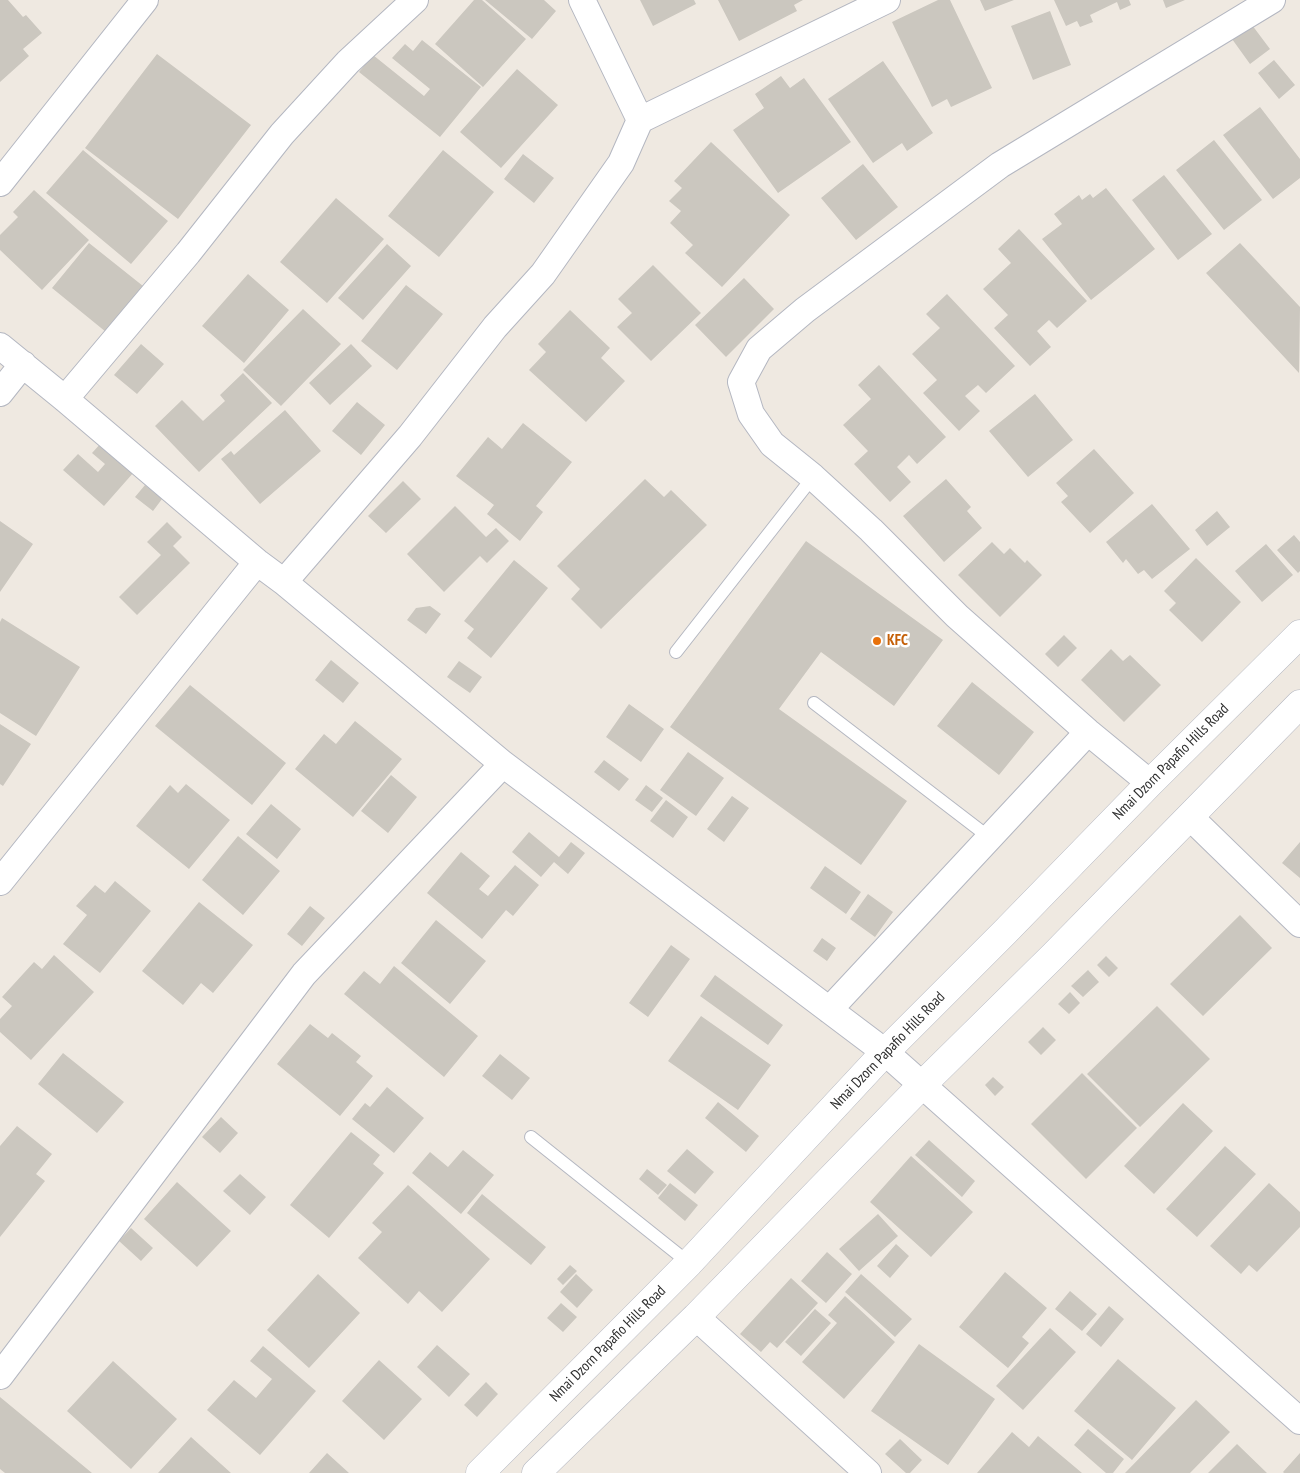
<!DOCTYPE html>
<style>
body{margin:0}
canvas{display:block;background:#efe9e1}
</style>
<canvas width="1300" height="1473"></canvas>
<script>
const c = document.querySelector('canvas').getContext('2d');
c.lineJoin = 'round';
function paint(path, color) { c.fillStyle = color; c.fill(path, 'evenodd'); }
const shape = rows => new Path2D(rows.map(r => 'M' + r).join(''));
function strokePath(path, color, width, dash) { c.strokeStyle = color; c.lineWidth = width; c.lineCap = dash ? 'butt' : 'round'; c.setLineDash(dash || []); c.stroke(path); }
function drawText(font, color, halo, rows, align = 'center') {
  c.font = font + ' "PT Sans Narrow",sans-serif'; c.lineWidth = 5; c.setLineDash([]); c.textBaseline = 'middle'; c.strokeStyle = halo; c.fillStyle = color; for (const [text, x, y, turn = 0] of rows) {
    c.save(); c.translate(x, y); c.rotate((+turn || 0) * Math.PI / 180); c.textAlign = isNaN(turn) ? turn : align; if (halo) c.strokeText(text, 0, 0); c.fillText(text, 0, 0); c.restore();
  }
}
paint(shape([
 [0,0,8,0,23,17,26,15,42,33,23,49,29,56,0,82],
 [474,0,482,0,526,39,483,87,435,44],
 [485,0,544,0,556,11,532,39],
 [640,0,694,0,696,4,653,26],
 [718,0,803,0,794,5,797,11,739,41],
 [938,0,950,0,992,88,951,107,947,99,932,107,892,22],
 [980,0,1014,0,985,11],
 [1054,0,1129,0,1131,5,1120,10,1117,2,1090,15,1093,22,1080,27,1077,21,1066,26],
 [1163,0,1185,0,1166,8],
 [1050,11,1071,65,1033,80,1011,26],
 [1252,25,1270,49,1250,64,1232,39],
 [422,40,481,87,440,137,359,72,373,55,424,96,430,89,392,58,405,44,413,51],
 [157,54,251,125,178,219,85,148],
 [1274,60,1295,85,1279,99,1258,73],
 [883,61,933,133,907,151,902,143,873,163,828,99],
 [517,69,558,105,501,168,460,132],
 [781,76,790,88,804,78,851,142,778,193,733,130,764,108,755,94],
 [1260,107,1300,159,1300,178,1273,199,1223,135],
 [1214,140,1262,200,1224,230,1176,170],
 [711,142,790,215,722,287,685,253,693,245,670,223,681,211,669,201,682,188,674,181],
 [83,150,168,221,131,264,46,193],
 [443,150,494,192,439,257,388,216],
 [523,154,554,178,534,203,504,179],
 [863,164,898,207,856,240,821,198],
 [1164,175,1212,234,1178,260,1132,200],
 [1106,188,1155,249,1091,300,1042,239,1062,224,1054,214,1079,195,1082,200,1090,194,1093,198],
 [34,190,89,240,42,290,0,250,0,235,18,217,13,212],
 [336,198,384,239,327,303,280,262],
 [1019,229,1087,301,1057,328,1049,320,1037,331,1051,347,1030,366,994,328,1008,315,983,289,1011,263,998,249],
 [89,243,143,286,106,332,52,288],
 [1240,243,1300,307,1299,373,1206,273],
 [387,244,411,266,363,320,338,298],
 [653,265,701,313,651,361,617,327,632,313,618,299],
 [248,274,289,310,244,363,202,326],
 [744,278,774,309,726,357,695,325],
 [406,285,443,314,397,370,361,341],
 [947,294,1015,366,986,393,978,385,965,396,980,411,959,431,923,393,937,380,912,354,940,328,926,314],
 [303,309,341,344,281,406,243,370],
 [570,310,610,348,601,358,625,381,586,422,529,370,546,352,538,344],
 [141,344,164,364,137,394,114,375],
 [351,344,372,366,330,405,309,383],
 [879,365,946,437,917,464,909,455,897,467,911,482,890,502,854,464,868,451,843,425,871,399,858,385],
 [243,373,272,403,199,472,155,426,182,400,203,421,225,401,220,395],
 [1035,394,1073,440,1028,477,989,431],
 [357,402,385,425,361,455,332,431],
 [285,410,321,451,260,504,221,459,231,451,234,455],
 [523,423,572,462,536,506,543,512,520,541,487,514,494,505,456,476,488,437,502,449],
 [102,442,134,472,104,506,63,470,78,454,98,472,105,464,92,453],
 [1094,449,1134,493,1090,533,1061,502,1068,496,1056,483],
 [645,479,664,497,671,490,707,525,601,629,571,599,580,589,557,566],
 [946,479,971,507,967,511,982,528,944,562,903,516],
 [403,481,421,499,386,533,368,516],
 [145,485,162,499,153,511,135,497],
 [1152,504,1190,549,1152,579,1144,570,1138,574,1126,559,1123,563,1106,542],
 [455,506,486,537,496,528,509,541,487,563,480,556,444,592,407,554],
 [1217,511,1230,527,1207,546,1195,530],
 [0,521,33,544,0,592],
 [167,522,182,537,173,546,190,563,137,615,119,597,161,555,147,542],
 [1294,535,1300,542,1300,571,1298,573,1277,550],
 [806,541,943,640,894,706,821,652,779,709,907,801,861,865,670,727],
 [992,542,1004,554,1010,548,1025,563,1027,560,1042,575,1000,617,958,575],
 [1266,544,1293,575,1262,602,1235,571],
 [1196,558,1241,602,1202,642,1169,610,1176,603,1164,591],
 [514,560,548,588,491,658,467,638,474,629,464,621],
 [430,606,441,614,426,634,407,620,416,608],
 [2,618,80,667,36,736,0,713,0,622],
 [1064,635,1077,648,1058,667,1045,654],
 [1111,649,1123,661,1130,655,1161,685,1124,722,1081,680],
 [331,660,359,683,343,703,315,680],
 [459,661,482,677,470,693,447,677],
 [972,682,1034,732,999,775,937,726],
 [190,685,286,763,252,805,155,726],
 [629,704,664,729,641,762,606,737],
 [355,721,402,759,353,817,295,769,324,734,336,744],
 [0,724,31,744,3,786,0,784],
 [688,752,724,778,696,816,660,790],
 [604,760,629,779,619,791,594,772],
 [391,775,417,797,388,833,361,811],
 [186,784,230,820,189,869,136,826,170,785,178,793],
 [646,785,663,798,652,812,635,800],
 [732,796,749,808,724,842,707,829],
 [666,800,688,817,673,838,650,821],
 [271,804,301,829,277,859,246,834],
 [529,832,559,857,571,842,585,853,568,874,554,862,541,877,512,852],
 [238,836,280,871,243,915,202,880],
 [1300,842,1300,878,1282,863],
 [461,852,490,876,479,889,488,896,515,865,539,885,513,916,506,910,482,939,427,893],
 [825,866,861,892,846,914,810,888],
 [115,881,151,911,100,973,63,944,87,915,76,906,95,885,105,893],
 [868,894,893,912,875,937,850,919],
 [199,902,253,945,213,993,201,983,183,1005,142,971],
 [310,906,325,918,302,946,287,934],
 [1240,915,1272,948,1203,1016,1170,984],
 [436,920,486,961,450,1004,401,963],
 [822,938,836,948,827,961,813,951],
 [671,945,690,959,648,1017,629,1003],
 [54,955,94,992,31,1060,0,1032,0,1019,12,1006,2,997,34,962,42,969],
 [1106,956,1118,968,1109,977,1097,965],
 [394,966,478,1036,444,1077,344,994,364,971,380,984],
 [1088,970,1099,982,1083,997,1071,986],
 [715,975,783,1025,768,1045,700,996],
 [1070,992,1080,1003,1069,1014,1058,1004],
 [1157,1006,1210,1059,1140,1127,1087,1074],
 [701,1016,771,1065,738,1110,668,1061],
 [310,1024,328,1038,332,1033,361,1056,356,1062,373,1076,340,1116,277,1064],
 [1043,1027,1056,1040,1041,1055,1028,1042],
 [63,1053,124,1102,97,1133,38,1084],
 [500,1054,530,1078,512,1100,482,1076],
 [1082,1073,1137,1128,1086,1179,1031,1124],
 [993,1077,1004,1087,995,1096,985,1085],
 [387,1087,424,1118,394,1153,352,1119,365,1103,370,1107],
 [718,1102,759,1136,746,1152,705,1118],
 [1183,1103,1213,1131,1154,1194,1124,1166],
 [221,1117,238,1133,220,1153,202,1137],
 [17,1126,52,1154,36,1174,45,1181,0,1237,0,1146],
 [351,1132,380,1155,373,1164,384,1173,329,1238,290,1205],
 [929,1140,975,1181,962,1197,915,1155],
 [1225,1146,1256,1174,1197,1237,1166,1209],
 [687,1149,714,1172,695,1194,667,1171],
 [463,1150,494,1175,461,1214,412,1173,430,1152,448,1167],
 [911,1156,973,1212,931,1257,870,1202],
 [647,1169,667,1185,658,1195,639,1179],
 [240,1174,266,1197,250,1215,223,1191],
 [177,1182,231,1231,197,1267,144,1219],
 [670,1183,698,1205,685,1221,658,1198],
 [1269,1183,1300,1212,1300,1227,1257,1272,1249,1265,1241,1274,1210,1246],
 [408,1185,490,1259,442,1312,419,1291,408,1304,358,1258,382,1232,372,1223],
 [482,1194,546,1247,531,1265,467,1213],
 [878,1214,898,1236,859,1271,839,1249],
 [131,1228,153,1248,141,1261,119,1241],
 [896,1244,909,1256,890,1278,877,1266],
 [827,1252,852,1274,826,1303,801,1281],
 [570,1265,577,1271,563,1285,557,1279],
 [1005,1272,1047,1308,1022,1337,1029,1343,1008,1368,959,1327],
 [318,1274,360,1313,309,1368,267,1330],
 [576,1274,593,1290,577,1308,560,1292],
 [861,1274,912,1319,895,1337,845,1292],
 [791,1278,818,1303,777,1348,770,1342,761,1352,740,1334],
 [1070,1291,1097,1314,1082,1331,1055,1309],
 [845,1296,895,1342,844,1399,802,1362,837,1323,828,1315],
 [561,1303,577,1317,563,1332,547,1318],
 [1109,1306,1124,1319,1101,1347,1086,1334],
 [815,1309,831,1323,801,1356,785,1342],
 [1050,1328,1076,1352,1023,1410,996,1386],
 [919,1344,995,1399,948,1465,871,1411],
 [437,1345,470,1374,449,1397,417,1367],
 [263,1346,316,1391,260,1455,207,1410,234,1380,256,1398,272,1379,250,1361],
 [1118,1359,1176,1408,1132,1460,1074,1411],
 [379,1360,422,1399,384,1440,342,1401],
 [113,1361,177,1419,131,1469,67,1411],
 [486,1382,498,1394,477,1417,464,1405],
 [0,1397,92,1473,5,1473,0,1469],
 [1196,1400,1230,1432,1190,1473,1125,1473],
 [1088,1429,1124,1459,1113,1473,1106,1473,1074,1445],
 [1012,1432,1029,1447,1038,1436,1082,1473,977,1473],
 [191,1437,231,1473,158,1473],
 [900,1439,922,1460,910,1473,906,1473,885,1454],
 [1237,1444,1267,1473,1208,1473],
 [327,1453,349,1473,309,1473],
 [1300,1453,1300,1473,1284,1473,1283,1472]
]), '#cbc7bf');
const lane = shape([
 [676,652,813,477],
 [814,703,990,838],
 [531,1137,689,1263]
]);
const street = shape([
 [640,120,887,0],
 [0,183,145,0],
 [0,346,65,399,257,562,284,582,503,764,885,1052,1300,1421],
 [0,393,23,364],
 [65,399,188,253,282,134,348,62,415,0],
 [284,582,410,436,495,327,543,274,621,163,640,120,582,0],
 [1150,783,1088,732,957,616,871,530,813,477,772,444,751,414,741,382,759,349,805,310,1000,165,1272,0],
 [1190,817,1300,924],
 [0,882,257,562],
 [829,1010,1088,732],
 [696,1317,868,1473],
 [0,1376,304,974,503,764]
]);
const secondary = shape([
 [480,1473,689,1263,885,1052,1005,932,1150,783,1300,634],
 [536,1473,696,1317,922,1085,1054,955,1300,704]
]);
strokePath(lane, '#b4b7c1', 14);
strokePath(street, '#b4b7c1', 28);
strokePath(secondary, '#b4b7c1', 29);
strokePath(lane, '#fff', 12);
strokePath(street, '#fff', 26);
strokePath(secondary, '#fff', 28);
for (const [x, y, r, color] of [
 [877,641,5,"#e8710a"]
]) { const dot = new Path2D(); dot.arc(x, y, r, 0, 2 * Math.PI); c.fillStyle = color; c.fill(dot); strokePath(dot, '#fff', 2); }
drawText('bold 15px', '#c56008', '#fff', [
 ["KFC",887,641]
], 'left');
drawText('15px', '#2e2e2e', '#fff', [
 ["Nmai Dzorn Papafio Hills Road",1171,762,-45],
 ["Nmai Dzorn Papafio Hills Road",888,1051,-46],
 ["Nmai Dzorn Papafio Hills Road",608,1344,-45]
]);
</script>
